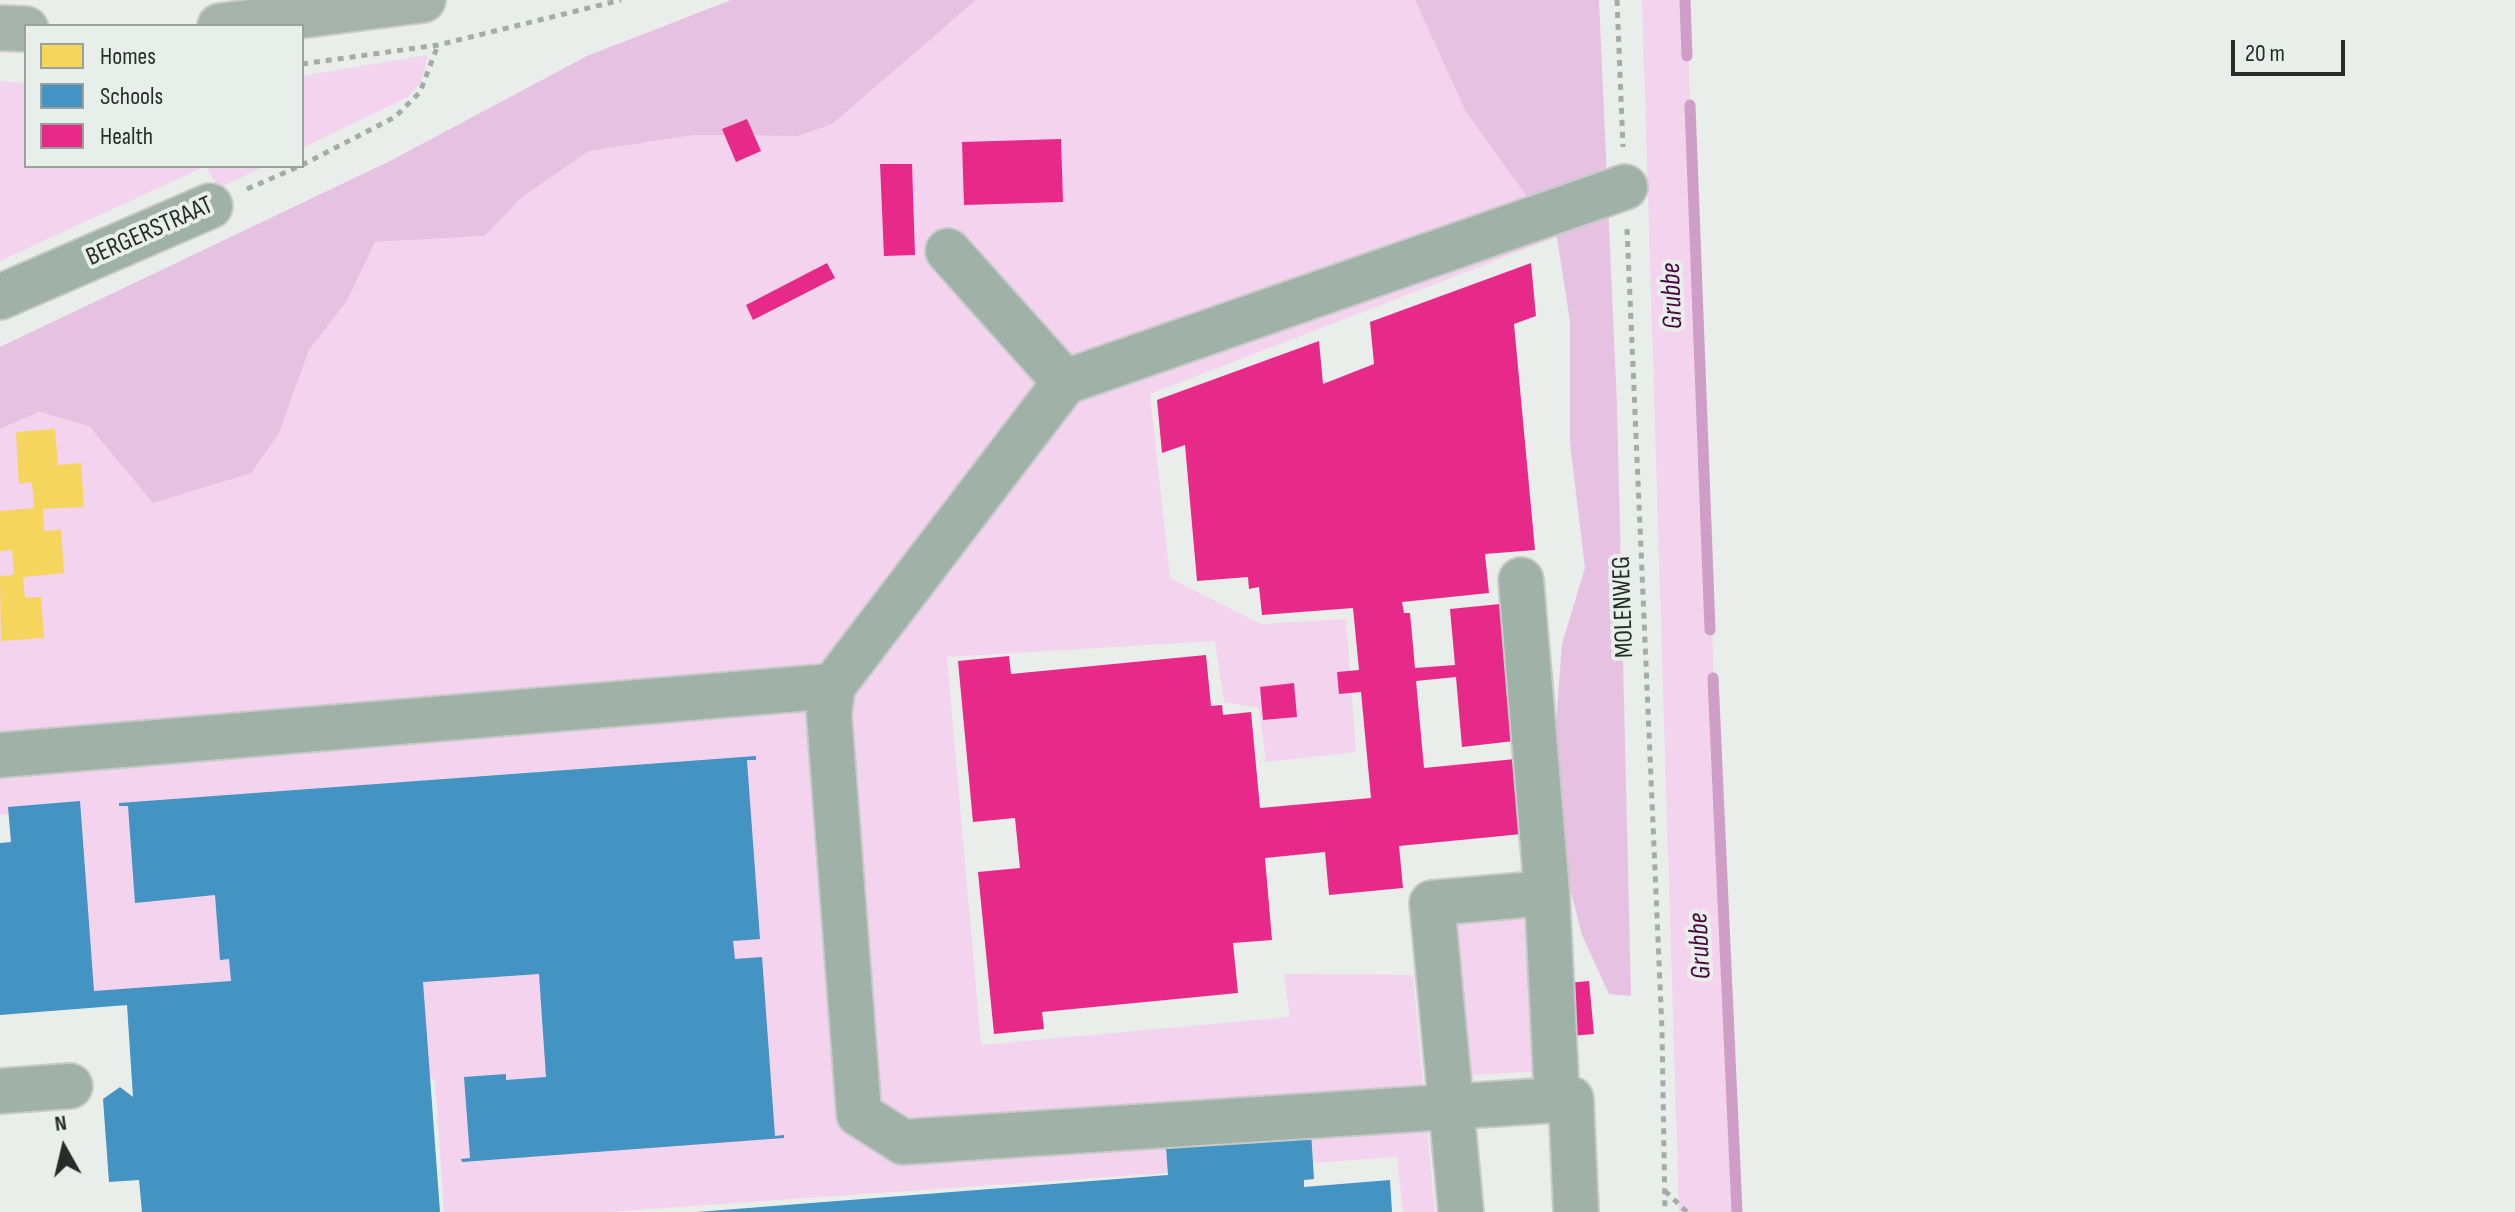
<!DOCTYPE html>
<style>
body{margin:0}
#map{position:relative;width:2515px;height:1212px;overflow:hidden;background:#e9eeeb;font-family:"Sofia Sans Condensed",sans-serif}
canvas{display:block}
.legend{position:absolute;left:24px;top:24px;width:280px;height:144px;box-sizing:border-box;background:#e8efea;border:2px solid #9ba19d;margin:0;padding:10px 14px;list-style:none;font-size:24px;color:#282b29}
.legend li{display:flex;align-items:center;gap:16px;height:40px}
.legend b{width:40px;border:2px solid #9ba19d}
.north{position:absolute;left:24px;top:1108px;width:80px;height:80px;-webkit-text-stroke:6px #e8efea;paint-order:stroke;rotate:352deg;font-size:22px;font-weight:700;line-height:32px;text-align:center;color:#282b29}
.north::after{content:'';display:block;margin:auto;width:28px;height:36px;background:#282b29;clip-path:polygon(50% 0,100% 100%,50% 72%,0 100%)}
.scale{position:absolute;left:2231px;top:40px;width:114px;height:36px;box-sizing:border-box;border:4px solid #282b29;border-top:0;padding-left:10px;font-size:24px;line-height:28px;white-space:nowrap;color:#282b29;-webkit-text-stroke:6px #e8efea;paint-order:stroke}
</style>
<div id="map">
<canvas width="2515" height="1212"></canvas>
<ul class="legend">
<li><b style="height:22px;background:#f6d55c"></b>Homes</li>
<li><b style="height:22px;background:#4393c3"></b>Schools</li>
<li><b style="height:22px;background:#e7298a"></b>Health</li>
</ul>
<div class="north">N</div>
<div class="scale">20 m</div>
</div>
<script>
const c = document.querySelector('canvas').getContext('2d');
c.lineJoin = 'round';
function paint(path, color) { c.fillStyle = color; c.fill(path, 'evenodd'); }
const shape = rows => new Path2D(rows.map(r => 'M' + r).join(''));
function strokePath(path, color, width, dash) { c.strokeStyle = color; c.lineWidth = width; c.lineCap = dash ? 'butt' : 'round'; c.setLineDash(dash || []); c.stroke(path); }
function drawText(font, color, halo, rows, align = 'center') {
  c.font = font + ' "Sofia Sans Condensed",sans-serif'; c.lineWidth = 8; c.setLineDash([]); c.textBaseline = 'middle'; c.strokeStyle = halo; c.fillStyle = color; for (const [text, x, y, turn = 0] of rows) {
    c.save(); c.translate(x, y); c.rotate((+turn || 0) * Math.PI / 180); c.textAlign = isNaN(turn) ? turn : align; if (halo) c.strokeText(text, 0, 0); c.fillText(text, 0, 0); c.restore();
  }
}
paint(shape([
 [976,0,1415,0,1466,112,1557,237,1150,394,1170,578,1261,624,1346,619,1356,752,1266,762,1259,708,1224,702,1215,641,947,657,981,1045,1290,1017,1284,974,1413,975,1435,1212,1403,1212,1397,1157,606,1212,444,1212,435,1080,252,986,91,1001,33,813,0,815,0,429,39,412,90,426,153,502,279,433,309,350,347,301,375,242,485,236,522,197,589,151,694,135,797,136,894,69],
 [1642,0,1686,0,1736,1212,1679,1212],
 [428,55,421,82,408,97,302,148,302,76],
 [0,81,26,83,26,166,265,166,219,188,206,166,0,261],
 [1529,906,1543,1071,1456,1076,1445,912]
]), '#f3d3ed');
paint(shape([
 [731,0,976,0,832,124,797,136,694,135,589,151,522,197,485,236,375,242,347,301,309,350,279,433,251,473,153,503,89,426,39,412,0,429,0,347,390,161,587,56],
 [1415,0,1599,0,1617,406,1631,996,1609,994,1582,935,1559,846,1553,763,1562,644,1585,568,1570,443,1570,321,1557,238,1466,112]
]), '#e7c1e1');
paint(shape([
 [55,429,58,465,81,463,84,507,43,509,44,531,61,530,64,573,23,577,25,598,41,597,44,638,1,641,0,576,14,575,12,550,0,551,0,511,34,508,32,482,19,484,16,432]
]), '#f6d55c');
paint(shape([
 [756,756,756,760,747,760,760,939,733,941,735,959,762,957,775,1136,784,1135,784,1138,462,1162,461,1159,470,1158,464,1077,506,1074,506,1080,546,1077,539,974,423,982,440,1212,142,1212,139,1180,109,1182,103,1099,120,1087,133,1097,127,1005,0,1015,0,843,11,842,8,807,80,801,94,991,231,981,229,959,220,960,215,895,135,903,128,806,119,806,119,803],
 [1311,1132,1314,1179,1304,1180,1304,1187,1390,1180,1392,1212,697,1212,1168,1175,1166,1146]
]), '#4393c3');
paint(shape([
 [747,119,761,151,736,162,722,129],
 [1061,139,1063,202,964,205,962,142],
 [880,164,912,164,915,255,884,256],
 [827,263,835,278,753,320,746,305],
 [1531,263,1536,316,1514,324,1535,550,1485,554,1489,593,1402,602,1404,613,1410,613,1415,668,1455,665,1450,609,1500,604,1514,741,1462,747,1456,677,1416,681,1424,768,1515,759,1522,834,1399,846,1403,888,1329,895,1325,852,1265,858,1272,940,1233,943,1238,993,1042,1012,1044,1029,994,1034,978,872,1020,868,1015,818,973,822,958,661,1009,656,1011,674,1206,655,1211,706,1222,705,1223,715,1251,712,1260,808,1371,798,1361,692,1339,694,1337,672,1359,670,1353,608,1262,615,1259,587,1249,589,1248,577,1197,581,1185,445,1162,453,1157,400,1319,341,1323,384,1374,364,1370,322],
 [1294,683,1297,717,1263,720,1260,687],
 [1589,981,1594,1034,1571,1036,1567,983]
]), '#e7298a');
strokePath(shape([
 [1685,0,1687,56],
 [1690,105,1710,630],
 [1713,678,1737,1212]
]), '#ce9ec6', 11);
const minor = shape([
 [948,251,1065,382],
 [0,297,210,206],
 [1521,580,1547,893],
 [0,755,833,686],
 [0,1091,70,1086],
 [1461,1212,1432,903,1547,893,1557,1100],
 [1576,1212,1571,1099,903,1142,859,1114,829,714,833,686,1065,382,1625,187]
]);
const major = shape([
 [220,26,423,0],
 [0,28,26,29]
]);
strokePath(minor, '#c7cac8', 48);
strokePath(major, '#c7cac8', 48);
strokePath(shape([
 [1617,0,1623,147],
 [302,64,438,45,621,0],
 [302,165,395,117,420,92,438,45],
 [247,189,300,166],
 [1627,229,1662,1030,1665,1212],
 [1665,1191,1687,1212]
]), '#a2ada6', 5, [6, 6]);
strokePath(minor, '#a0b1a7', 44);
strokePath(major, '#a5b3ab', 44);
drawText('26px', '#282b29', '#e8efea', [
 ["BERGERSTRAAT",150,232,-24],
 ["MOLENWEG",1624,607,-92]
]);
drawText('italic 28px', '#490842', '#e8efea', [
 ["Grubbe",1673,296,-92],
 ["Grubbe",1701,946,-93]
]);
</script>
